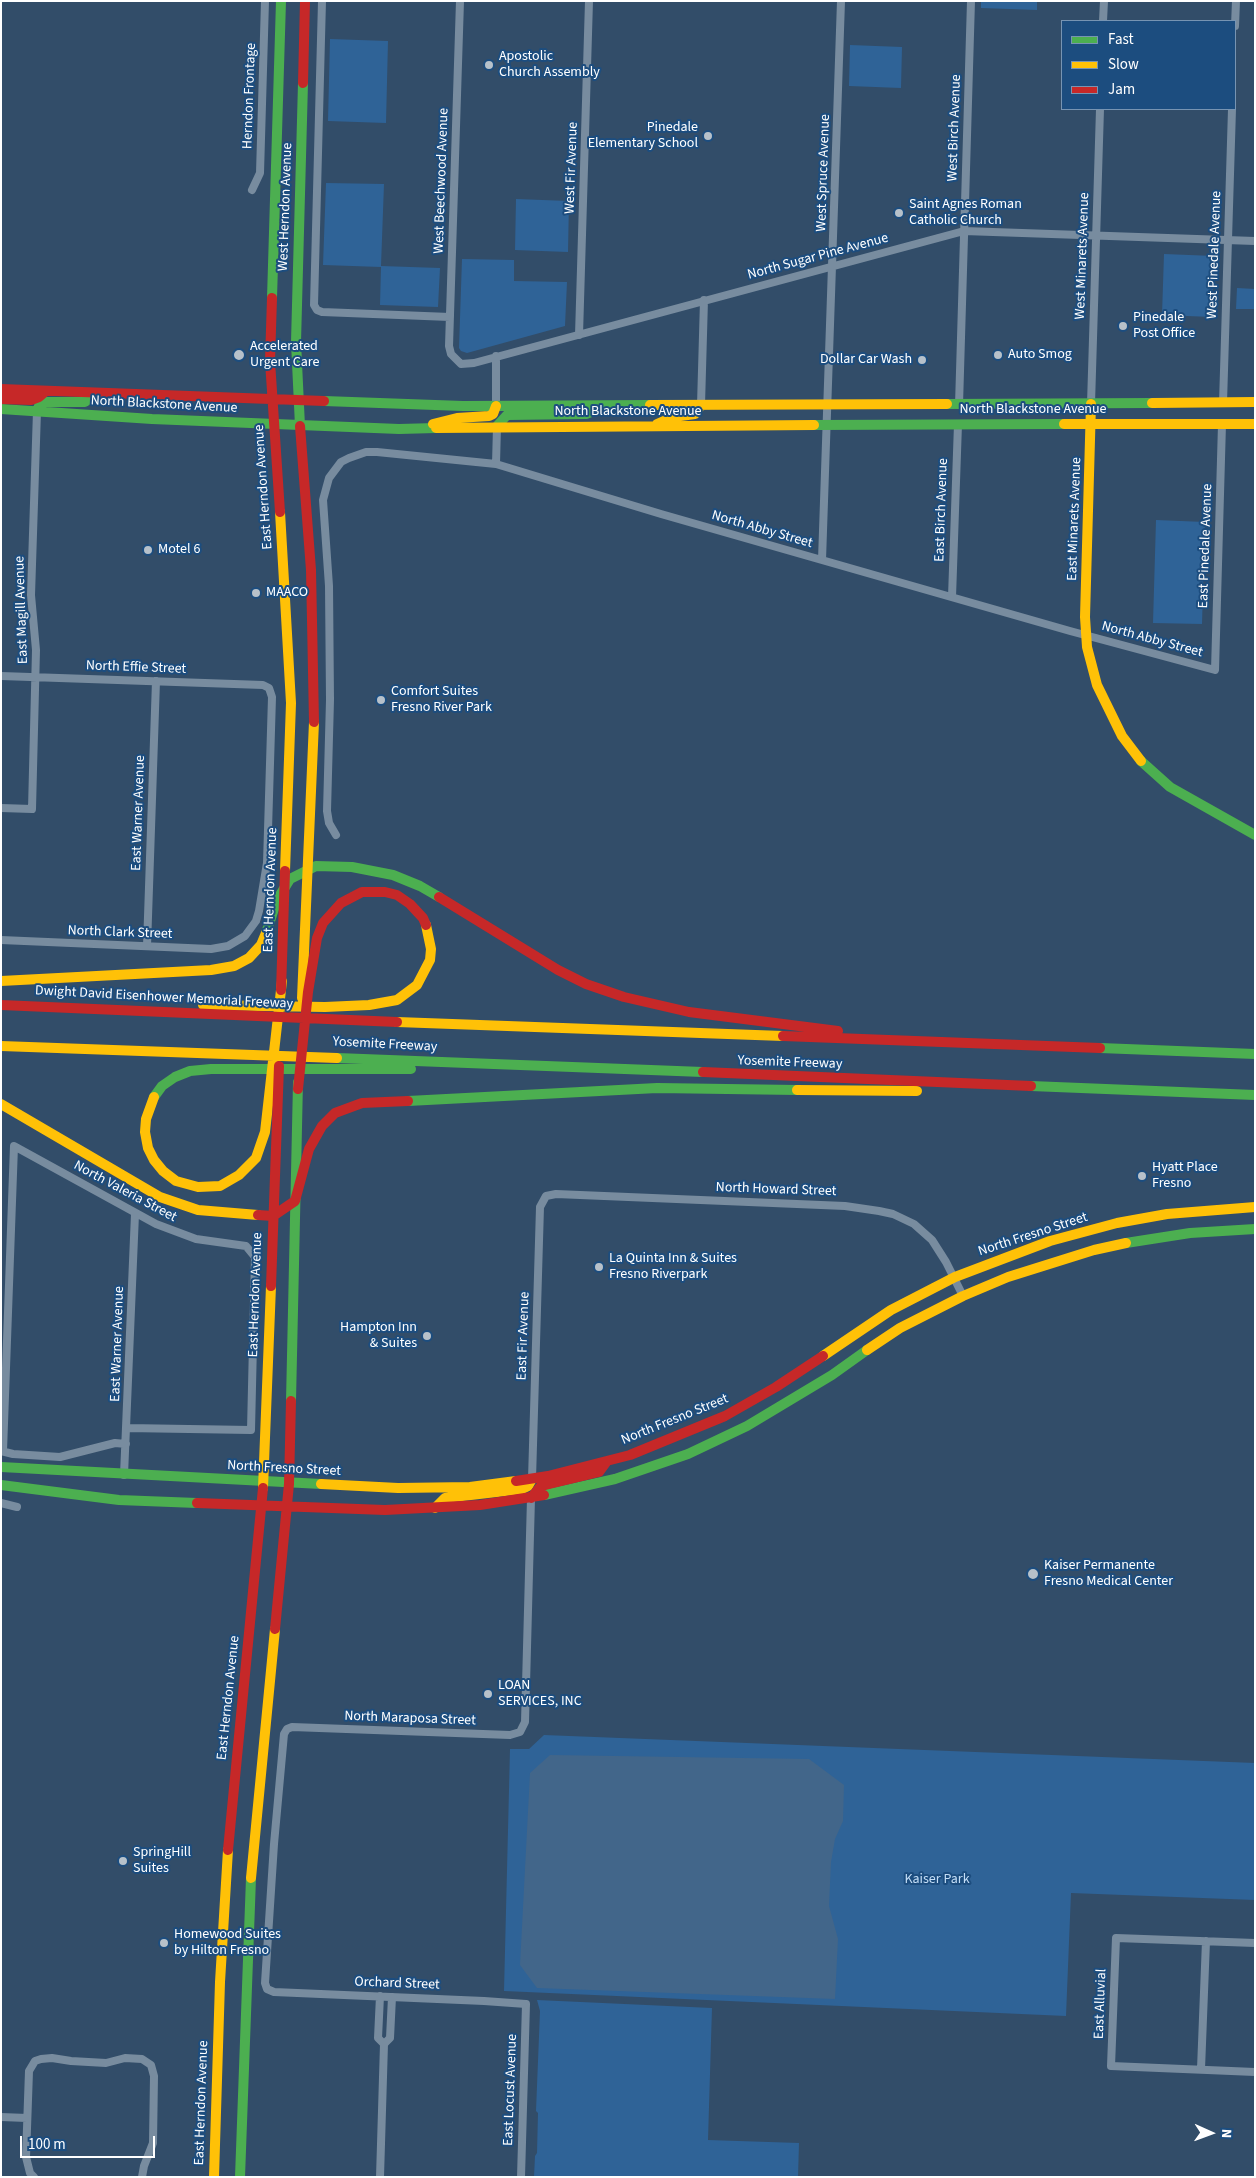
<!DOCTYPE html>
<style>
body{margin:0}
#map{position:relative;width:1256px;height:2178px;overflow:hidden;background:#324d69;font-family:"Source Sans 3",sans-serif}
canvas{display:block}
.frame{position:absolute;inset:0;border:2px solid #fff;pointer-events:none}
.legend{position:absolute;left:1061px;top:20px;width:175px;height:90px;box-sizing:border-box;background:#1c4d7f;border:1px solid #7794b2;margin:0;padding:6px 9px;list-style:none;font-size:15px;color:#fff}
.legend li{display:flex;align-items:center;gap:10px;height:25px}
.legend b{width:25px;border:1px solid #7794b2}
.north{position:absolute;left:1186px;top:2108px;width:50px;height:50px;-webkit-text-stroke:4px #1c4d7f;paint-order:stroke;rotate:92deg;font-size:14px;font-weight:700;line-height:20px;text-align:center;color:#fff}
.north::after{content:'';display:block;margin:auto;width:18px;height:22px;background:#fff;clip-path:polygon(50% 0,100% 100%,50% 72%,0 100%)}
.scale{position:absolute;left:20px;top:2136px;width:135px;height:22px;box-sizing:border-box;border:2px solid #fff;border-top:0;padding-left:6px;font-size:15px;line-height:18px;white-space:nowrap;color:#fff;-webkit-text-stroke:4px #1c4d7f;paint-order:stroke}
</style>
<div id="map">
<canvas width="1256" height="2178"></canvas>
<div class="frame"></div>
<ul class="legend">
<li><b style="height:6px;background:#4caf50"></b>Fast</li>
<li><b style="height:6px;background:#ffc107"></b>Slow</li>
<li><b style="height:6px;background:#c62828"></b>Jam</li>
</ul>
<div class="north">N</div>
<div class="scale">100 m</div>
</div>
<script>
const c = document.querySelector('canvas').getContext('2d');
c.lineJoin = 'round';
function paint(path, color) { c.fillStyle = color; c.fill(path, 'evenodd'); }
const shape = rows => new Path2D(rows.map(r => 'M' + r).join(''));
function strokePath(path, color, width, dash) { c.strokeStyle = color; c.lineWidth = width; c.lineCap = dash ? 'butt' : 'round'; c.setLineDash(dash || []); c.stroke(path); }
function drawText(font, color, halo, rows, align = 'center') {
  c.font = font + ' "Source Sans 3",sans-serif'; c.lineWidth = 4; c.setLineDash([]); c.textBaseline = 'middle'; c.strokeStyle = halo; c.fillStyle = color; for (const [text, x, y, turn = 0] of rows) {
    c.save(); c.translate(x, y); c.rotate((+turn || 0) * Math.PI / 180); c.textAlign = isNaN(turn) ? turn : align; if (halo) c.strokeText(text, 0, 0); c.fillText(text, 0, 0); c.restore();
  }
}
paint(shape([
 [981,1,1037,1,1037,10,981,8],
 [330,39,388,41,386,123,328,121],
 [850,45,902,47,901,88,849,86],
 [326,183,384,184,381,266,440,268,438,307,380,305,381,267,323,265],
 [516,199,569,201,568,252,515,250],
 [1164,254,1214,256,1212,317,1162,315],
 [462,259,514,260,514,281,567,282,565,326,467,353,461,351,459,348],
 [1237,288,1255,289,1255,309,1236,309],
 [1156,520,1205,522,1202,624,1153,623],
 [544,1735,1255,1763,1255,1900,1071,1893,1066,2016,504,1991,510,1749,529,1749],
 [537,2000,712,2008,708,2140,799,2143,798,2177,534,2177,535,2156,537,2153,538,2113,536,2111,540,2011]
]), '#2f6397');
paint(shape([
 [550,1755,809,1759,844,1785,843,1821,835,1839,831,1862,829,1906,838,1939,835,1999,537,1988,520,1965,530,1773]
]), '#42668a');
strokePath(shape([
 [322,1,314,305,317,310,322,312,450,317],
 [460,1,449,346,451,354,461,364,474,363,964,231,1255,241],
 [1103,21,1104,1],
 [1235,26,1236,1],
 [252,190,260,173,265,1],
 [579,335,589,1],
 [1223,403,1232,109],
 [1091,404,1100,109],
 [701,405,704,300],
 [959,405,971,1],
 [496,406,496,356],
 [496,464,497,426],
 [822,560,841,1],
 [952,597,958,424],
 [1,676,263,685,269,688,272,697,267,863,259,911,256,921,245,936,228,946,211,949,1,940],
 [1,808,32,809,36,650,31,595,37,411],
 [336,835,329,823,327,811,330,700,329,586,323,500,329,478,341,462,349,458,366,452,377,452,496,464,661,514,1070,631,1215,670,1222,424],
 [147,946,156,681],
 [1,1451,13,1454,60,1457,115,1443,126,1444],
 [3,1451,14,1146,156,1224,196,1239,246,1246,255,1257,251,1430,127,1428],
 [124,1475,135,1214],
 [532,1479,540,1207,546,1196,556,1194,845,1206,879,1211,893,1214,914,1224,932,1240,946,1262,963,1296],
 [1,1503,17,1507],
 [1255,1943,1116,1938,1111,2066,1255,2072],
 [380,1996,378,2038,384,2044,390,2038,392,1997],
 [1201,2069,1206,1941],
 [1,2117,27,2118],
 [34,2177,30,2173,26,2157,29,2071,35,2061,41,2059,52,2058,71,2061,106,2063,125,2058,142,2059,151,2065,154,2076,153,2143,144,2166,142,2177],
 [380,2177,384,2044],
 [521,2177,526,2004,484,2001,274,1992,267,1989,265,1983,274,1844,284,1734,287,1729,292,1727,510,1735,520,1732,525,1722,531,1498]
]), '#788c9f', 8);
strokePath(shape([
 [272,298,281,1],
 [324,401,463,406,650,405],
 [947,404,1152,403],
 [1,409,152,419,399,429,436,428],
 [37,411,39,406,45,402,85,402,96,393],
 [814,425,1064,424],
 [300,426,296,342,303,83],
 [497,426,507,415,586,414,601,408],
 [1141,761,1170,787,1255,835],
 [266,933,277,900,290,879,316,866,352,867,393,875,420,886,439,897],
 [1100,1048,1255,1054],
 [337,1058,703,1072],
 [1031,1086,1255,1095],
 [154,1097,162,1086,175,1077,190,1071,211,1069,411,1069],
 [408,1101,657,1088,797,1090],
 [1126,1243,1190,1233,1255,1229],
 [291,1401,298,1082],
 [1,1467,321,1484],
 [1,1485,119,1500,197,1503],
 [544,1495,615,1479,688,1454,747,1426,832,1375,867,1350],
 [240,2177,251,1878]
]), '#4caf50', 10);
strokePath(shape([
 [1152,403,1255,402],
 [1091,404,1085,617,1087,647,1097,685,1122,736,1141,761],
 [650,405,947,404],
 [433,424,457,418,489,416,493,414,496,406],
 [657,424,673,417,695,414,701,405],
 [1064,424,1255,424],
 [436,428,814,425],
 [280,512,291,703,285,871],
 [1,981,211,970,234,966,249,958,261,945,266,933],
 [302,998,314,722],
 [203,1005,325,1007,369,1005,397,1000,417,985,430,960,431,949,426,925],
 [397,1022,783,1036],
 [1,1046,337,1058],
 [797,1090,917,1091],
 [154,1097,146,1119,145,1132,148,1148,154,1160,163,1171,176,1181,198,1187,220,1186,239,1175,256,1158,265,1132,282,981],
 [1,1104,160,1197,198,1210,258,1215],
 [867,1350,900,1328,963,1296,1008,1277,1094,1250,1126,1243],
 [823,1356,891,1310,955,1277,1050,1241,1117,1223,1167,1214,1255,1207],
 [321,1484,398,1488,470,1487,516,1481],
 [263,1488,271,1286],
 [435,1508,445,1498,522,1489,528,1486,532,1479],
 [251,1878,275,1629],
 [214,2177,220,1982,228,1850]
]), '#ffc107', 10);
strokePath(shape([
 [303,83,305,1],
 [272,298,270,361,280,512],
 [1,389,324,401],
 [1,399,31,400,39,397,46,391],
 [300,426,311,570,314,722],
 [439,897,558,970,586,984,624,997,689,1012,838,1031],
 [281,990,285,871],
 [1,1005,397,1022],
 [783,1036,1100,1048],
 [703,1072,1031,1086],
 [298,1089,308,992,317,938,323,923,341,903,362,892,385,892,397,895,410,904,423,918,426,925],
 [258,1215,273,1216,295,1201,309,1149,322,1126,335,1113,362,1103,408,1101],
 [271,1286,279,1066],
 [516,1481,548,1476,630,1455,725,1416,776,1387,823,1356],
 [531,1498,541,1486,599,1472,607,1461],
 [197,1503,385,1510,480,1505,544,1495],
 [275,1629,289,1484,291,1401],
 [228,1850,263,1488]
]), '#c62828', 10);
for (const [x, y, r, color] of [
 [489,65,5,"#b7c1ca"],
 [708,136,5,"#b7c1ca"],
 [899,213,5,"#b7c1ca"],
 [1123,326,5,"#b7c1ca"],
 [239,355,6,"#b7c1ca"],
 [998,355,5,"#b7c1ca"],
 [922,360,5,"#b7c1ca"],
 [148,550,5,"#b7c1ca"],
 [256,593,5,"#b7c1ca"],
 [381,700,5,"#b7c1ca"],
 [1142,1176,5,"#b7c1ca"],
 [599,1267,5,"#b7c1ca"],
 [427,1336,5,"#b7c1ca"],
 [1033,1574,6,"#b7c1ca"],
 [488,1694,5,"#b7c1ca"],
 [123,1861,5,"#b7c1ca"],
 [164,1943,5,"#b7c1ca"]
]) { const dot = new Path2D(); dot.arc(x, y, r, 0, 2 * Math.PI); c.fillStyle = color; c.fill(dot); strokePath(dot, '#1c4d7f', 2); }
drawText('14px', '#fff', '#1c4d7f', [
 ["Apostolic",499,57],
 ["Church Assembly",499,73],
 ["Pinedale",698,128,"right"],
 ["Elementary School",698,144,"right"],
 ["Saint Agnes Roman",909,205],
 ["Catholic Church",909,221],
 ["Pinedale",1133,318],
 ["Post Office",1133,334],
 ["Accelerated",250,347],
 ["Urgent Care",250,363],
 ["Auto Smog",1008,355],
 ["Dollar Car Wash",912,360,"right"],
 ["Motel 6",158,550],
 ["MAACO",266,593],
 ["Comfort Suites",391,692],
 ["Fresno River Park",391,708],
 ["Hyatt Place",1152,1168],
 ["Fresno",1152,1184],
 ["La Quinta Inn & Suites",609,1259],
 ["Fresno Riverpark",609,1275],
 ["Hampton Inn",417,1328,"right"],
 ["& Suites",417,1344,"right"],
 ["Kaiser Permanente",1044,1566],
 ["Fresno Medical Center",1044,1582],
 ["LOAN",498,1686],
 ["SERVICES, INC",498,1702],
 ["SpringHill",133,1853],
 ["Suites",133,1869],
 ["Homewood Suites",174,1935],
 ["by Hilton Fresno",174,1951]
], 'left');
drawText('14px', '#fff', '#1c4d7f', [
 ["Herndon Frontage",250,96,-88],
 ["West Birch Avenue",955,128,-88],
 ["West Fir Avenue",572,168,-88],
 ["West Spruce Avenue",824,173,-88],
 ["West Beechwood Avenue",442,181,-88],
 ["West Herndon Avenue",286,207,-88],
 ["West Pinedale Avenue",1215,255,-88],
 ["West Minarets Avenue",1083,256,-88],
 ["North Sugar Pine Avenue",818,257,-15],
 ["North Blackstone Avenue",164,405,3],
 ["North Blackstone Avenue",1033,410],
 ["North Blackstone Avenue",628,412],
 ["East Herndon Avenue",264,487,-94],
 ["East Birch Avenue",942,510,-88],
 ["East Minarets Avenue",1075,519,-88],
 ["North Abby Street",762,530,16],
 ["East Pinedale Avenue",1206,546,-88],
 ["East Magill Avenue",22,610,-92],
 ["North Abby Street",1152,640,15],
 ["North Effie Street",136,668,2],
 ["East Warner Avenue",139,813,-88],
 ["East Herndon Avenue",271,890,-88],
 ["North Clark Street",120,933,2],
 ["Dwight David Eisenhower Memorial Freeway",164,998,3],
 ["Yosemite Freeway",385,1045,3],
 ["Yosemite Freeway",790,1063,2],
 ["North Howard Street",776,1190,2],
 ["North Valeria Street",125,1192,28],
 ["North Fresno Street",1033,1235,-18],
 ["East Herndon Avenue",256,1295,-88],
 ["East Fir Avenue",524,1336,-88],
 ["East Warner Avenue",118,1344,-88],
 ["North Fresno Street",675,1420,-22],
 ["North Fresno Street",284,1469,3],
 ["East Herndon Avenue",229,1698,-84],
 ["North Maraposa Street",410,1719,2],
 ["Orchard Street",397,1984,2],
 ["East Alluvial",1101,2004,-88],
 ["East Locust Avenue",511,2090,-88],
 ["East Herndon Avenue",202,2103,-88]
]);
drawText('14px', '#c4def7', '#1c4d7f', [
 ["Kaiser Park",937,1880]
]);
</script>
